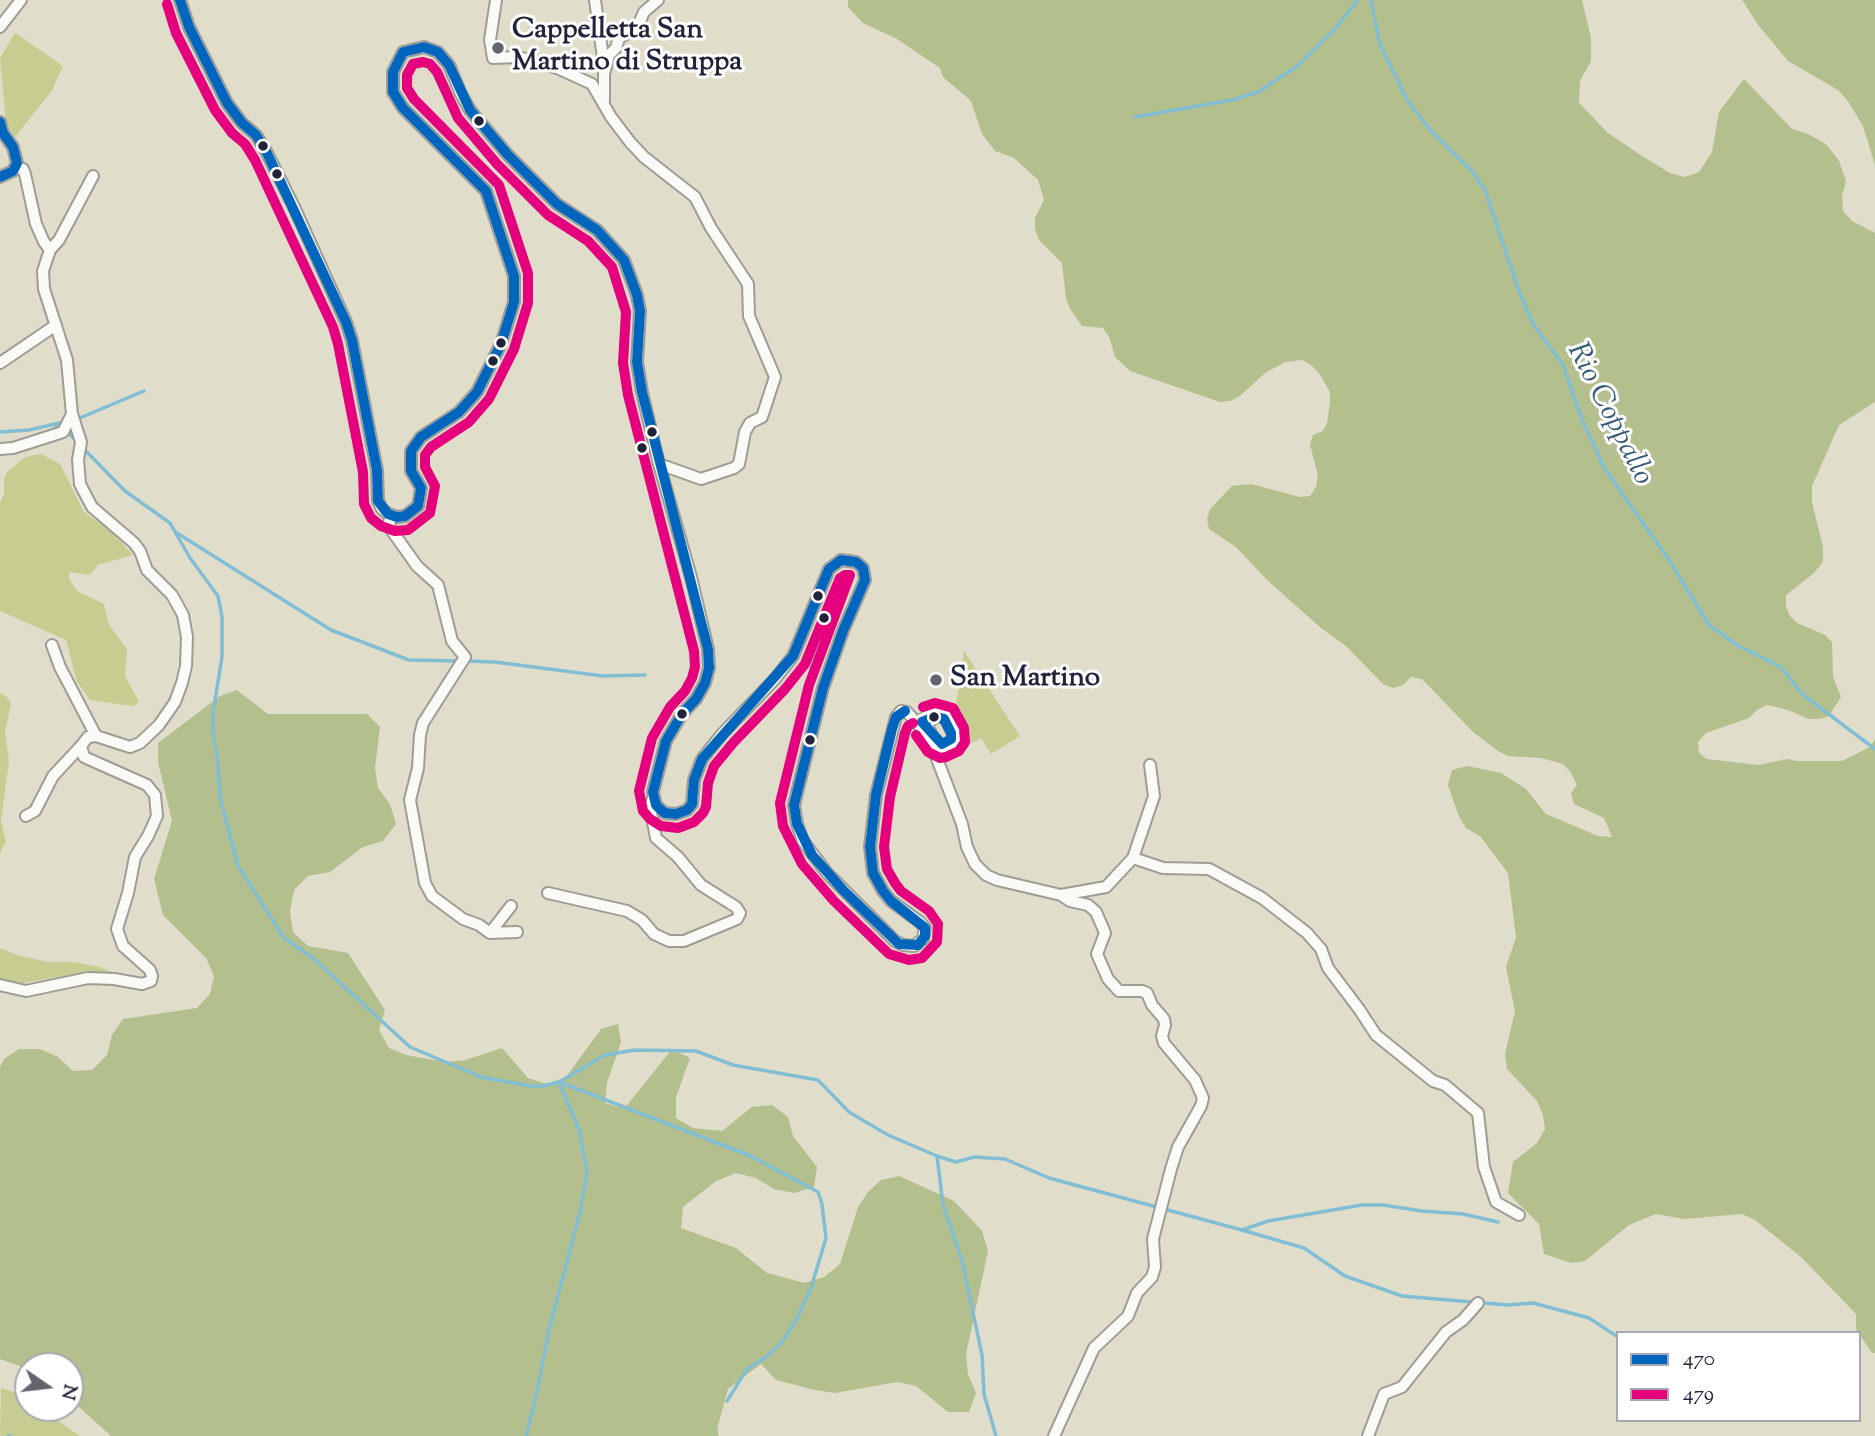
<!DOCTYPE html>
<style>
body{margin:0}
#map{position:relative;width:1875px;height:1436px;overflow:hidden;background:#e1ddcb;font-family:"Sorts Mill Goudy",serif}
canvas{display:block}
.legend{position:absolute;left:1616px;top:1331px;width:245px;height:91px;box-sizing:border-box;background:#fff;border:2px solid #a7a7b1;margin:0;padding:9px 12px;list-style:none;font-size:21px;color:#22223b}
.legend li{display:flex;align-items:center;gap:14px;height:35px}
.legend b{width:35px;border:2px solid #a7a7b1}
.north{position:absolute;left:14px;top:1352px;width:70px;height:70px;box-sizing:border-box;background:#fff;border:2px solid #a7a7b1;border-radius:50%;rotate:104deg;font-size:19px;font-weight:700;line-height:28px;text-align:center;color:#22223b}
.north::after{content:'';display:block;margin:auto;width:24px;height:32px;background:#65636d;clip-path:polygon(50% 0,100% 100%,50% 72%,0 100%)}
</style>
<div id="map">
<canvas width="1875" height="1436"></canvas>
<ul class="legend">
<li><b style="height:9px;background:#0065bd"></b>470</li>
<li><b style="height:9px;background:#e5007d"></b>479</li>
</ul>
<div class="north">N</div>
</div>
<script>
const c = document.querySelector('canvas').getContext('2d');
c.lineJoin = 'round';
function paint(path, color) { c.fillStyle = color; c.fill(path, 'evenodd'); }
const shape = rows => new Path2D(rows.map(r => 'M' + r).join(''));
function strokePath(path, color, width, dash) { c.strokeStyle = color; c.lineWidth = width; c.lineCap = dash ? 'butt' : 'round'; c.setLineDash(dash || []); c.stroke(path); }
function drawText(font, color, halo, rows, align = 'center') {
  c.font = font + ' "Sorts Mill Goudy",serif'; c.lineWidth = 6; c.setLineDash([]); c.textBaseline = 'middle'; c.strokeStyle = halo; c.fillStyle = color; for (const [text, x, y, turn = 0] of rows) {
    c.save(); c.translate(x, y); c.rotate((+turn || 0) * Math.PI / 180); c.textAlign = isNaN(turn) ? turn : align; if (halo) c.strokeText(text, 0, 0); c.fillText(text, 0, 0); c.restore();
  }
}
paint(shape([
 [15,33,63,66,51,92,15,137,6,124,0,58],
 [41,454,60,464,84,512,111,531,133,555,98,565,90,575,69,572,69,578,77,591,104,604,109,625,127,649,125,676,139,702,133,706,90,700,77,682,66,640,0,611,0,503,4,494,4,479,7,472,25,457],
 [964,651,1020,736,991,754,981,738,970,744,957,713,956,703],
 [0,693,7,697,11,703,5,732,9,761,1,821,6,842,0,853],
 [0,948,20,956,49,962,74,962,100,967,116,974,88,972,17,984,0,980],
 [1,1388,28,1396,28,1408,40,1408,80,1436,0,1436]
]), '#c7cd91');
paint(shape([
 [848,0,1582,0,1591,38,1591,61,1580,81,1579,103,1608,133,1642,156,1670,173,1685,177,1699,172,1712,152,1719,112,1744,79,1792,129,1808,134,1826,144,1839,161,1846,181,1842,196,1843,211,1852,221,1875,233,1875,402,1839,425,1812,486,1812,502,1823,547,1823,562,1814,573,1786,595,1786,606,1790,616,1797,623,1825,635,1832,642,1833,677,1841,697,1829,716,1819,719,1808,719,1788,710,1767,705,1757,710,1749,718,1706,733,1698,742,1699,753,1707,759,1758,765,1787,759,1797,761,1842,761,1870,747,1875,739,1875,1353,1872,1353,1856,1329,1856,1314,1801,1257,1755,1220,1742,1214,1684,1219,1656,1214,1629,1225,1585,1261,1571,1263,1544,1254,1539,1224,1508,1193,1513,1162,1537,1143,1545,1129,1543,1115,1537,1101,1507,1069,1505,1054,1515,1011,1506,967,1516,937,1508,873,1480,836,1466,828,1458,814,1448,785,1452,770,1467,766,1501,773,1526,789,1546,814,1598,836,1612,837,1604,818,1574,804,1571,793,1577,785,1570,771,1563,764,1541,758,1508,756,1498,751,1473,732,1422,679,1411,677,1403,685,1393,688,1383,684,1346,646,1321,628,1266,579,1236,547,1209,529,1207,519,1210,509,1232,486,1251,484,1300,497,1310,496,1316,487,1318,475,1310,445,1313,435,1323,431,1327,423,1330,403,1330,392,1319,373,1312,366,1303,360,1285,362,1265,373,1240,396,1230,401,1220,402,1130,371,1115,357,1109,337,1103,328,1082,326,1070,309,1066,298,1062,263,1039,240,1035,229,1035,218,1044,200,1038,180,1014,158,995,151,982,134,971,101,943,77,940,68,897,39,863,23,848,7],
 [1742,0,1875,0,1875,165,1863,126,1848,101,1838,90,1788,61,1759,26],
 [237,690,268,714,367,714,380,727,375,768,378,788,390,804,396,824,383,841,363,847,330,872,308,876,294,890,290,911,293,932,308,946,348,953,385,1010,379,1030,389,1048,406,1055,445,1062,465,1060,502,1048,528,1078,547,1084,566,1077,601,1029,618,1024,621,1042,607,1083,605,1103,624,1109,672,1049,690,1058,676,1097,676,1118,693,1128,722,1131,752,1107,772,1105,788,1117,793,1136,817,1167,814,1187,794,1193,774,1189,756,1178,736,1173,716,1181,683,1207,681,1228,736,1248,767,1273,805,1283,824,1277,840,1264,858,1207,868,1192,881,1180,899,1176,954,1201,982,1231,988,1251,966,1354,968,1374,976,1393,969,1412,948,1412,916,1386,897,1382,835,1393,815,1390,776,1380,761,1364,728,1389,717,1429,719,1436,111,1436,70,1399,70,1366,28,1366,28,1369,0,1359,0,1067,4,1059,19,1049,40,1049,58,1057,73,1071,92,1070,107,1055,112,1035,123,1019,197,1008,210,994,214,976,206,958,163,915,154,879,172,821,158,762,158,743,220,696]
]), '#b3bf8c');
strokePath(shape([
 [1371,0,1380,45,1407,100,1431,131,1472,171,1485,190,1519,291,1533,324,1563,365,1582,420,1605,469,1669,560,1709,625,1737,645,1781,667,1802,694,1875,749],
 [1135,117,1232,100,1258,92,1296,67,1333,31,1358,0],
 [75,420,144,391],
 [53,424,68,432,77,442],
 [0,432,29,430,64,422],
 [82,447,125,491,170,523,190,558,218,596,222,617,222,657,213,713,213,733,218,760,220,798,238,866,284,938,314,959,410,1047,481,1077,531,1086,543,1086,559,1082,605,1055,635,1050,696,1051,733,1065,818,1080,849,1112,888,1135,937,1156,956,1162,974,1157,1005,1159,1049,1178,1242,1230,1304,1248,1345,1276,1402,1296,1508,1305,1533,1303,1589,1318,1618,1337],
 [177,533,331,630,409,660,458,661],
 [466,661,495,662,603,676,645,675],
 [559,1082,751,1156,818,1192,822,1204,826,1238,811,1288,797,1318,782,1342,766,1357,747,1369,727,1401],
 [937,1156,943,1205,962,1261,982,1355,984,1394,996,1436],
 [1242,1230,1268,1221,1362,1205,1383,1205,1422,1211,1463,1214,1498,1222],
 [8,1436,9,1435],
 [526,1436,535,1401,549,1330,580,1212,587,1172,579,1129,559,1083]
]), '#82bed3', 3.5);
const street = shape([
 [180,0,189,27,227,103,242,123,256,135,267,153,295,209,346,322,352,340,377,470,378,501,382,509,388,514,397,517,405,516,418,506,421,488,411,471,411,451,421,437,459,412,477,392,501,344,514,302,514,276,486,191,403,108,393,92,393,72,403,52,424,47,438,52,449,65,461,94,470,110,508,155,557,204,597,230,624,260,637,295,640,311,637,362,642,392,659,464,691,577,708,649,709,668,705,683,696,699,682,714,666,741,653,792,656,805,660,809,665,813,676,814,687,810,692,804,694,780,702,759,722,734,775,679,793,656,829,569,841,560,856,562,863,568,865,580,843,631,823,688,794,805,797,824,803,841,827,873,895,941,903,945,914,946,923,939,925,928,920,922,891,901,883,891,873,873,870,847,876,795,896,717,901,711,907,712,923,730],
 [496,0,490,40,493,58,517,57,535,61,557,68,592,84,611,117,630,142,644,157,695,197,711,228,748,284,749,316,775,377,762,417,750,423,745,432,739,464,734,468,701,479,659,464],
 [595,0,604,65],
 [0,27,21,0],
 [604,100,604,74,609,55,616,48,619,38,637,28,644,12,658,0],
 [0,122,3,133,13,147,17,163,13,171,0,177],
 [16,168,23,169,25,174,36,224,44,242,50,250],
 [0,363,56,325],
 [0,449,13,448,63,432,72,414],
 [392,516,389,522,390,528,417,566,438,585,452,641,465,657,423,723,420,735,418,768,410,800,425,883,432,896,463,919,479,925,490,933,517,932],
 [52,645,60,667,96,736],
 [934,751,962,824,967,847,975,864,986,875,997,880,1061,895,1106,887,1133,858,1154,796,1150,765],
 [26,816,35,811,53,776,81,746],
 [1133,858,1163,868,1209,869,1262,898,1307,933,1321,949,1328,968,1359,1009,1376,1035,1433,1081,1445,1085,1478,1113,1484,1167,1496,1202,1519,1215],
 [548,893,627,911,642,920,654,934,669,941,684,941,737,919,740,913,736,907,701,885,678,857,656,838,650,807,653,798],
 [490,933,511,906],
 [0,985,26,991,88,978,114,979,142,984,151,981,152,976,150,970,123,946,117,929,128,893,135,857,148,836,157,816,155,795,147,785,84,757,81,746,88,737,96,736,130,747,140,743,159,725,175,702,182,683,186,666,187,637,183,615,172,595,147,570,140,551,134,543,92,507,80,484,78,460,81,442,72,414,67,360,44,289,43,271,50,250,59,240,93,176],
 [1054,1436,1094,1348,1128,1316,1137,1293,1152,1277,1155,1267,1153,1239,1171,1169,1178,1147,1201,1106,1203,1098,1195,1080,1164,1043,1162,1036,1165,1025,1164,1019,1152,1005,1147,993,1142,991,1119,991,1108,979,1097,954,1105,933,1096,912,1088,905,1070,901,1061,895],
 [1368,1436,1384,1394,1402,1387,1446,1332,1463,1320,1478,1303]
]);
const secondary = shape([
 [944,710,960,742,940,755,922,722,944,710]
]);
strokePath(street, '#9e9c95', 14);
strokePath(secondary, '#9e9c95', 19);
strokePath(street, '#fafaf7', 10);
strokePath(secondary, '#fafaf7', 16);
strokePath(shape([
 [180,0,189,27,227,103,242,123,256,135,267,153,346,322,352,340,377,470,378,501,388,514,397,517,405,516,418,506,421,488,411,471,411,451,421,437,459,412,477,392,501,344,514,302,514,276,486,191,403,108,393,92,393,72,403,52,424,47,438,52,449,65,470,110,508,155,557,204,597,230,624,260,637,295,640,311,637,362,642,392,708,649,709,668,705,683,696,699,682,714,666,741,653,792,656,805,660,809,665,813,676,814,687,810,692,804,694,780,702,759,793,656,829,569,841,560,856,562,863,568,865,580,843,631,823,688,794,805,797,824,812,855,844,891,899,944,918,945,925,936,925,928,891,901,883,891,873,873,870,847,876,795,892,729,896,717,905,711],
 [0,122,3,133,13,147,17,163,13,171,0,177],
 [935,717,944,719,951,733,951,739,942,744,922,722,935,717]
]), '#0065bd', 10);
strokePath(shape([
 [167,4,176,33,215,110,232,133,245,144,255,160,333,327,338,344,363,472,364,504,371,518,381,526,395,531,408,530,430,513,435,486,425,467,425,455,431,447,469,422,489,399,514,349,528,303,528,273,499,185,414,99,407,88,407,75,413,64,423,62,430,64,437,72,458,118,497,164,548,215,588,241,612,267,626,312,623,363,628,395,694,651,695,667,692,678,685,691,670,707,652,738,639,791,643,811,650,819,661,826,678,828,694,822,703,813,706,807,708,783,714,766,733,743,785,689,805,664,840,578,845,575,850,575,809,685,780,803,783,826,802,864,834,901,889,954,909,960,922,958,937,942,938,924,929,911,901,891,895,883,887,869,884,847,890,797,905,733,908,726,913,723],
 [916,735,928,752,940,758,946,757,959,751,965,742,964,728,953,708,935,703,923,707]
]), '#e5007d', 10);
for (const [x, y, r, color] of [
 [498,48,7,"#65636d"],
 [479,121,6,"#22223b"],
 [263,146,6,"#22223b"],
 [277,174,6,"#22223b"],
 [501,343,6,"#22223b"],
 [493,361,6,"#22223b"],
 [652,432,6,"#22223b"],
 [642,448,6,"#22223b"],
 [818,596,6,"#22223b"],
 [824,618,6,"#22223b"],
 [936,680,7,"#65636d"],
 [682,714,6,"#22223b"],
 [934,717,6,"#22223b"],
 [810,740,6,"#22223b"]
]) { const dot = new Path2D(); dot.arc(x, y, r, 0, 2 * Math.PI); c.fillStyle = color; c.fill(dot); strokePath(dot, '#fff', 2.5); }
drawText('bold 28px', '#22223b', '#fff', [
 ["Cappelletta San",512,32],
 ["Martino di Struppa",512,64],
 ["San Martino",950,680]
], 'left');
drawText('italic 30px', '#385b79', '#fff', [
 ["Rio Coppallo",1608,415,63]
]);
</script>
